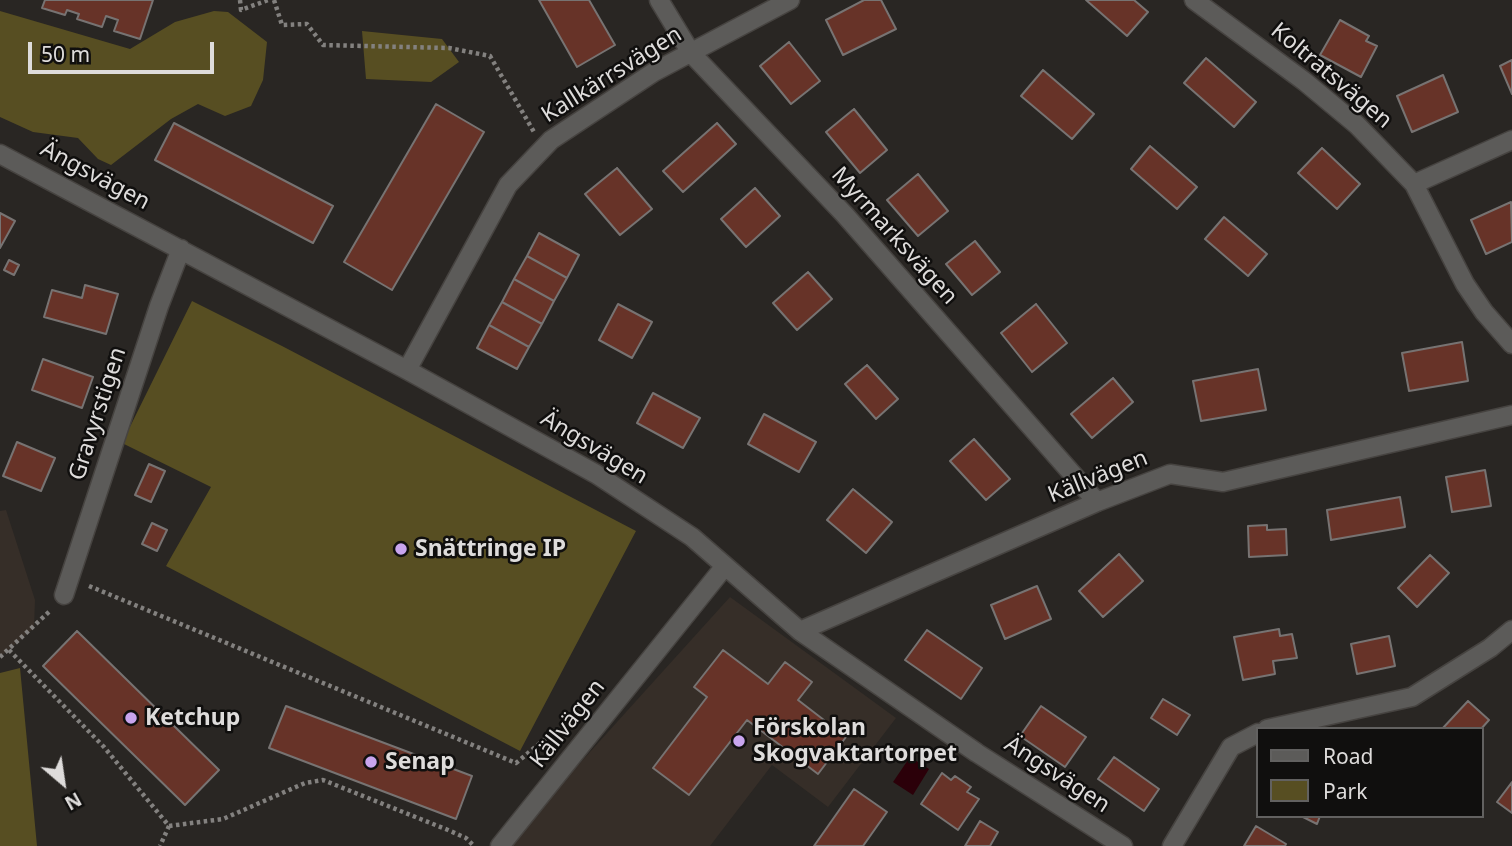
<!DOCTYPE html>
<meta charset="utf-8">
<style>
body{margin:0}
#map{position:relative;width:1512px;height:846px;overflow:hidden;background:#292623;font-family:"Noto Sans",sans-serif}
canvas{display:block}
.legend{position:absolute;left:1256px;top:727px;width:228px;height:91px;box-sizing:border-box;background:#100f0e;border:2px solid #626160;margin:0;padding:9px 12px;list-style:none;font-size:21px;color:#dedcdb}
.legend li{display:flex;align-items:center;gap:14px;height:35px}
.legend b{width:35px;border:2px solid #626160}
.north{position:absolute;left:28px;top:748px;width:70px;height:70px;-webkit-text-stroke:5px #100f0e;paint-order:stroke;rotate:151deg;font-size:19px;font-weight:700;line-height:28px;text-align:center;color:#dedcdb}
.north::after{content:'';display:block;margin:auto;width:24px;height:32px;background:#dedcdb;clip-path:polygon(50% 0,100% 100%,50% 72%,0 100%)}
.scale{position:absolute;left:28px;top:42px;width:186px;height:32px;box-sizing:border-box;border:4px solid #dedcdb;border-top:0;padding-left:9px;font-size:21px;line-height:24px;white-space:nowrap;color:#dedcdb;-webkit-text-stroke:5px #100f0e;paint-order:stroke}
</style>
<div id="map">
<canvas width="1512" height="846"></canvas>
<ul class="legend">
<li><b style="height:9px;background:#5c5b59"></b>Road</li>
<li><b style="height:19px;background:#574e22"></b>Park</li>
</ul>
<div class="north">N</div>
<div class="scale">50 m</div>
</div>
<script>
const c = document.querySelector('canvas').getContext('2d');
c.lineJoin = 'round';
function paint(path, color) { c.fillStyle = color; c.fill(path, 'evenodd'); }
const shape = rows => new Path2D(rows.map(r => 'M' + r).join(''));
function strokePath(path, color, width, dash) { c.strokeStyle = color; c.lineWidth = width; c.lineCap = dash ? 'butt' : 'round'; c.setLineDash(dash || []); c.stroke(path); }
function drawText(font, color, halo, rows, align = 'center') {
  c.font = font + ' "Noto Sans",sans-serif'; c.lineWidth = 5; c.setLineDash([]); c.textBaseline = 'middle'; c.strokeStyle = halo; c.fillStyle = color; for (const [text, x, y, turn = 0] of rows) {
    c.save(); c.translate(x, y); c.rotate((+turn || 0) * Math.PI / 180); c.textAlign = isNaN(turn) ? turn : align; if (halo) c.strokeText(text, 0, 0); c.fillText(text, 0, 0); c.restore();
  }
}
paint(shape([
 [6,510,35,600,34,628,0,657,0,511],
 [730,597,896,718,828,807,772,765,710,846,505,846]
]), '#362e28');
paint(shape([
 [0,11,130,49,175,22,214,11,228,12,267,42,263,80,251,106,225,116,198,104,171,119,111,165,98,159,78,138,33,132,0,117],
 [362,31,442,39,459,62,431,82,366,79],
 [192,301,282,346,636,531,520,751,166,566,211,487,122,443],
 [20,668,37,846,0,846,0,673]
]), '#574e22');
paint(shape([
 [910,757,929,769,913,795,893,782]
]), '#2b0009');
const building = shape([
 [45,0,153,0,140,39,114,31,118,20,106,16,102,27,77,19,79,14,67,10,65,15,42,8,45,0],
 [539,0,589,0,615,45,577,67,539,0],
 [864,0,881,0,896,29,843,55,826,20,864,0],
 [1086,0,1134,0,1148,12,1127,36,1086,0],
 [1340,20,1369,36,1366,41,1377,46,1361,77,1320,55,1340,20],
 [789,42,820,81,791,104,760,66,789,42],
 [1206,58,1256,102,1234,127,1184,83,1206,58],
 [1512,60,1512,94,1500,66,1512,60],
 [1043,70,1094,114,1072,139,1021,96,1043,70],
 [1443,75,1458,112,1412,132,1397,96,1443,75],
 [436,104,484,132,392,290,344,262,436,104],
 [854,109,887,150,860,173,826,132,854,109],
 [174,123,333,206,313,243,155,160,174,123],
 [717,123,736,144,683,192,663,171,717,123],
 [1150,146,1197,187,1177,209,1131,169,1150,146],
 [1322,148,1360,184,1337,209,1298,173,1322,148],
 [617,168,652,209,620,235,585,194,617,168],
 [918,174,948,211,918,236,887,200,918,174],
 [755,188,780,216,746,247,721,219,755,188],
 [1511,202,1512,242,1486,254,1471,220,1511,202],
 [0,213,15,221,0,248,0,213],
 [1224,217,1267,254,1248,276,1205,239,1224,217],
 [539,233,579,255,567,278,527,256,539,233],
 [975,241,1000,272,972,295,946,264,975,241],
 [527,256,567,278,554,301,514,279,527,256],
 [9,260,19,265,14,275,4,270,9,260],
 [808,272,832,299,797,330,773,303,808,272],
 [514,279,554,301,542,324,502,302,514,279],
 [85,285,118,294,106,334,44,317,52,290,82,298,85,285],
 [502,302,542,324,529,347,489,325,502,302],
 [618,304,652,322,632,358,599,340,618,304],
 [1036,304,1067,343,1032,372,1001,333,1036,304],
 [489,325,529,347,517,369,477,348,489,325],
 [1462,342,1468,381,1409,391,1402,353,1462,342],
 [43,359,93,377,82,408,32,390,43,359],
 [867,365,898,399,876,419,845,384,867,365],
 [1258,369,1266,410,1201,421,1193,381,1258,369],
 [1113,378,1133,402,1092,438,1071,414,1113,378],
 [653,393,700,418,683,448,637,423,653,393],
 [764,414,816,442,799,472,748,444,764,414],
 [974,439,1010,479,986,500,950,461,974,439],
 [17,442,55,458,41,491,3,476,17,442],
 [149,464,165,471,151,502,135,495,149,464],
 [1485,470,1491,506,1452,512,1446,477,1485,470],
 [853,489,892,522,866,553,827,520,853,489],
 [1400,497,1405,527,1331,540,1327,510,1400,497],
 [152,523,167,530,157,551,142,544,152,523],
 [1267,525,1267,530,1286,529,1287,555,1249,557,1248,526,1267,525],
 [1119,554,1143,581,1103,617,1079,591,1119,554],
 [1430,555,1449,573,1417,607,1398,588,1430,555],
 [1037,586,1051,619,1005,639,991,605,1037,586],
 [1279,629,1280,636,1292,634,1297,658,1273,661,1275,674,1243,680,1234,637,1279,629],
 [927,630,982,668,961,699,905,660,927,630],
 [77,631,219,770,185,805,43,666,77,631],
 [1389,636,1395,666,1357,674,1351,644,1389,636],
 [723,650,768,684,785,662,812,682,798,700,846,737,818,774,747,720,689,795,653,768,707,697,694,687,723,650],
 [1163,699,1190,715,1177,735,1151,718,1163,699],
 [1468,701,1489,720,1481,729,1442,729,1468,701],
 [286,706,472,776,456,819,269,748,286,706],
 [1041,706,1086,737,1065,767,1020,736,1041,706],
 [1114,757,1159,789,1144,811,1098,779,1114,757],
 [942,773,951,780,955,776,971,787,967,792,979,799,958,830,921,804,942,773],
 [1512,782,1512,813,1497,802,1512,782],
 [854,789,887,812,863,846,814,846,854,789],
 [1301,816,1320,816,1317,824,1301,816],
 [980,821,998,832,990,846,965,846,980,821],
 [1256,826,1286,844,1285,846,1244,846,1256,826]
]);
paint(building, '#673328');
strokePath(building, '#777372', 2);
const minor = shape([
 [659,0,691,53,845,215,1097,502],
 [1194,0,1304,81,1357,125,1414,184,1465,284,1484,312,1512,344],
 [0,154,407,370,596,474,692,537,800,631,977,753,1123,846],
 [1414,184,1512,140],
 [407,370,508,185,551,140,654,72,790,0],
 [64,595,159,306,181,249],
 [800,631,1097,502,1170,474,1223,482,1512,415],
 [1267,729,1412,697,1490,648,1512,630],
 [500,846,725,566],
 [1172,846,1231,747,1258,733]
]);
strokePath(minor, '#464340', 21);
strokePath(shape([
 [240,0,241,10,268,0],
 [274,0,282,25,307,24,323,45,449,48,490,56,534,132],
 [89,586,516,763,556,730],
 [9,650,104,747,169,826,160,846],
 [0,657,51,610],
 [169,826,223,819,305,783,323,780,448,830,466,838,474,846]
]), '#83817f', 4.5, [3.5, 3.5]);
strokePath(minor, '#5c5b59', 18);
for (const [x, y, r, color] of [
 [401,549,7,"#c9a5ee"],
 [131,718,7,"#c9a5ee"],
 [739,741,7,"#c9a5ee"],
 [371,762,7,"#c9a5ee"]
]) { const dot = new Path2D(); dot.arc(x, y, r, 0, 2 * Math.PI); c.fillStyle = color; c.fill(dot); strokePath(dot, '#100f0e', 2.5); }
drawText('23px', '#dedcdb', '#100f0e', [
 ["Kallkärrsvägen",612,75,-32],
 ["Koltratsvägen",1331,76,40],
 ["Ängsvägen",95,176,28],
 ["Myrmarksvägen",894,236,48],
 ["Gravyrstigen",98,414,-72],
 ["Ängsvägen",594,448,31],
 ["Källvägen",1098,477,-22],
 ["Källvägen",568,724,-52],
 ["Ängsvägen",1057,775,33]
]);
drawText('bold 23px', '#dedcdb', '#100f0e', [
 ["Snättringe IP",415,549],
 ["Ketchup",145,718],
 ["Förskolan",753,728],
 ["Skogvaktartorpet",753,754],
 ["Senap",385,762]
], 'left');
</script>
